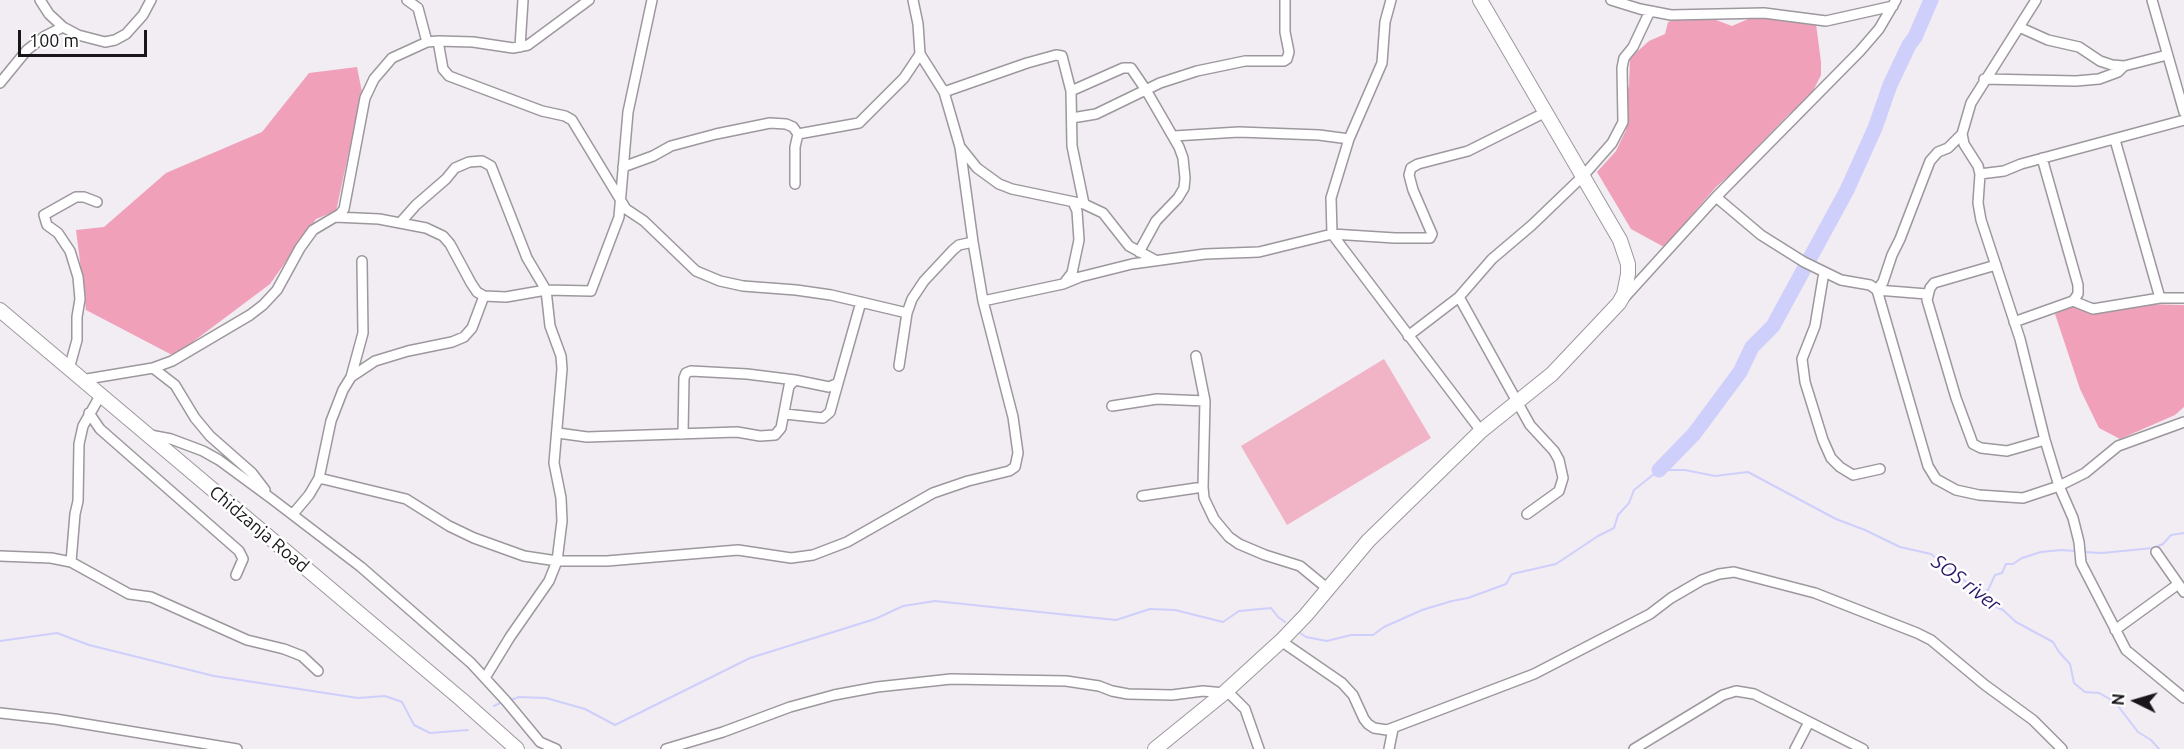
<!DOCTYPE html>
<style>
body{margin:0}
#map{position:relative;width:2184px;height:749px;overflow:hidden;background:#f2ecf3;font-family:Ubuntu,sans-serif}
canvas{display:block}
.north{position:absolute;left:2106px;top:671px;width:60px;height:60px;-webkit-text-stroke:4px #fff;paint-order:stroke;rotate:275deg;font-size:16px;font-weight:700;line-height:24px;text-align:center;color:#181618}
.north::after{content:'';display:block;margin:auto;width:21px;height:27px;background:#181618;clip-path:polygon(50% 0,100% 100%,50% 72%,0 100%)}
.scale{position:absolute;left:18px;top:30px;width:129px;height:27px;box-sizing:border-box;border:3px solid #181618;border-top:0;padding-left:8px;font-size:18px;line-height:21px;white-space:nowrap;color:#181618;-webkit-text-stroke:4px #fff;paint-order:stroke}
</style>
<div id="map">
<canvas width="2184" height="749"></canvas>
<div class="north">N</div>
<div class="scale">100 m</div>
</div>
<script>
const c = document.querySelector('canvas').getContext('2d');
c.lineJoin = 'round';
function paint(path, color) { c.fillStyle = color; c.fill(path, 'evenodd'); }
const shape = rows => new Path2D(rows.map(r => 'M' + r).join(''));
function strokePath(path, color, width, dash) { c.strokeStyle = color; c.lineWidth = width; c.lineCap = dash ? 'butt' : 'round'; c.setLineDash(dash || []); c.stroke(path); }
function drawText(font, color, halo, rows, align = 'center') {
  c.font = font + ' Ubuntu,sans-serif'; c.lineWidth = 5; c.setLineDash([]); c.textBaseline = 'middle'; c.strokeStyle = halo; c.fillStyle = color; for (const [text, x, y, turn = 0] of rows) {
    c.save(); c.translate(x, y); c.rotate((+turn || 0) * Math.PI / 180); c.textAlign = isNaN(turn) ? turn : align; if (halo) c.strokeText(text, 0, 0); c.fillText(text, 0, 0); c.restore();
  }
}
paint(shape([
 [1384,359,1431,438,1287,525,1241,446]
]), '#f1b3c6');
paint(shape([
 [1692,15,1708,17,1732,26,1753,17,1788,18,1816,24,1821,62,1821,75,1811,95,1788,115,1732,173,1716,187,1664,247,1631,229,1597,172,1616,151,1626,130,1624,97,1629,86,1630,58,1649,41,1665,34,1668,22],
 [357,67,362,92,336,211,316,219,270,284,174,356,86,310,76,230,104,227,166,173,262,132,309,73],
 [2143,304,2184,305,2184,407,2175,415,2120,439,2099,428,2080,389,2055,314,2071,306,2091,312]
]), '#f1a0ba');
strokePath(shape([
 [2084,552,2102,553,2153,548,2163,544,2171,535,2184,533],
 [1980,593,1988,590,1995,575,2002,573,2006,564,2013,564,2022,558,2041,552,2061,550,2075,551],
 [1297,631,1306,637,1327,641,1351,635,1373,635,1384,627,1422,610,1452,601,1468,598,1506,584,1512,574,1556,564,1598,536,1614,528,1618,515,1629,503,1634,490,1659,470,1685,470,1715,476,1748,472,1836,519,1865,530,1900,547,1931,554,1980,593,1990,604,2003,610,2016,622,2053,642,2059,652,2070,664,2074,683,2085,692,2099,693,2115,702,2138,732,2151,740,2159,749],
 [0,641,57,633,89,645,214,676,358,698,385,696,402,702,414,725,430,733,468,730],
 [508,701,519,697,546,698,585,709,615,725,750,658,875,619,903,606,935,601,1116,620,1150,609,1175,610,1223,622,1239,611,1271,608,1278,617,1285,622],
 [494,706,502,702]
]), '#cfcffb', 2);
strokePath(shape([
 [1659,470,1694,434,1740,372,1752,347,1773,326,1847,190,1875,128,1890,85,1909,45,1915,37,1931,0]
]), '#cfcffb', 15);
const street = shape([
 [40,0,49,14,63,27,78,35,105,42,115,40,126,34,143,15,151,0],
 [407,0,418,8,427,42],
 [1391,0,1385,22,1382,63,1349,139,1331,198,1332,234,1481,431],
 [1611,0,1640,9,1671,15,1764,13,1826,21,1893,6],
 [2036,0,1971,103,1962,134,1964,144,1978,166,1980,174,1978,203,1981,220,2020,339,2045,440,2059,486,2073,518,2079,542,2081,563,2126,650,2184,698],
 [2152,0,2184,112],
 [2019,27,2048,40,2079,47,2100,61,2112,65,2124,66,2167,55],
 [438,41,443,69,449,76,542,111,565,116,572,120,626,209,644,221,696,271,720,281,743,286,796,290,831,295,907,313],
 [520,47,523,0],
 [1984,79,2076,81,2099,79,2118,72,2124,66],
 [0,83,27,50,45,36,63,27],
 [1071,91,1123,68,1131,68,1146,90,1179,147,1183,158,1185,178,1184,188,1178,198,1156,221,1139,252],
 [944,92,1027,63,1056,55,1062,56,1071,91,1072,146,1084,204],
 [1072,118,1096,114,1160,83,1197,71,1245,61,1284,61,1287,59,1289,52,1285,32,1285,0],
 [798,134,859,123,904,78,920,54],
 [1174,136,1239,132,1319,135,1349,139],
 [2115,140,2160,298],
 [961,148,977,168,999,184,1012,189,1084,204,1103,213,1129,246,1155,260],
 [623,167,653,156,671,146,716,134,770,123,786,124,793,127,798,134,795,147,795,184],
 [1980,174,2004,171,2021,164,2184,120],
 [1716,197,1761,235,1804,262,1841,280,1870,285,1877,290,1928,466,1936,479,1956,490,1979,495,2023,498,2059,486,2085,473,2118,446,2184,422],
 [335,217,379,219,426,228,443,236,450,244,471,283,477,292,484,296,506,297,546,290,591,291,619,217,628,112,652,0],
 [400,223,416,205,446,179,455,168,469,162,482,161,491,166,527,258,546,290,550,326,561,356,562,369,554,463,561,498,562,521,557,561,549,581,510,637,485,678],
 [1996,265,1934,283,1930,288,1927,300,1956,398,1973,444,1981,448,2007,451,2045,440],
 [1824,272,1815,326,1802,359,1805,382,1823,440,1831,458,1840,467,1853,475,1880,469],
 [1065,282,1072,273,1079,240,1077,211,1073,202],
 [1877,290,1883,282,1892,255,1900,239,1930,161,1938,152,1948,148,1962,134],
 [1877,290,1927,294],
 [1459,297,1530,425,1554,451,1559,460,1563,478,1559,491,1527,514],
 [1625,297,1716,197,1860,51,1879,29,1896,0],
 [983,301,1063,284,1080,277,1132,264,1205,254,1259,252,1332,234,1395,238,1430,238,1432,234,1413,190,1409,175,1411,168,1418,164,1468,151,1546,112],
 [2073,301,2093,309,2160,298,2184,298],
 [2014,322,2073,301,2078,294,2078,285,2042,158],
 [1408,336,1459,297,1492,259,1532,225,1583,176,1612,143,1623,122,1622,68,1624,58,1633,47,1650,11],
 [1196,356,1205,401,1203,487,1204,498,1214,519,1229,537,1239,544,1265,555,1300,566,1328,589],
 [899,366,907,313,912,299,924,281,953,250,959,245,973,242],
 [153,368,175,385,195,418,210,436,252,473,265,490],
 [69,369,77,340,77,317,80,299,78,277,70,251,58,233,47,225,44,215,76,197,84,197,97,202],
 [351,377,363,333,362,261],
 [81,380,153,368,172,361,250,315,263,305,277,290,300,248,313,230,340,214,344,209,365,98,374,79,392,58,427,42,438,41,473,42,513,48,528,45,589,0],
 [1112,406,1157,399,1205,401],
 [89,413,100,429,239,551,243,559,236,575],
 [785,414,823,418,830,412,838,383],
 [558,433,587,437,737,432,760,436,775,435,781,428,789,386,795,380,829,387,838,383,861,302],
 [683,434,684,378,686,373,691,371,747,374,795,380],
 [150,435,171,439,203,451,219,460,272,499,361,567,471,663,506,701,540,742,556,749],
 [319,478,406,499,449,526,474,538,524,556,557,561,607,561,738,550,791,558,813,555,847,542,933,493,968,481,1009,471,1015,467,1018,453,1013,417,983,301,973,242,960,147,944,92,920,54,918,24,913,0],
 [1142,496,1203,487],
 [293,514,309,495,319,478,331,421,343,390,351,377,375,361,408,351,452,342,464,337,472,328,484,296],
 [2156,552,2184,592],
 [0,556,51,558,71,562,129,594,151,597,247,640,284,649,302,656,318,671],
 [71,562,75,514,78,501,79,444,83,426,100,396],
 [2115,630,2177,585],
 [1281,641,1342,683,1353,695,1364,719,1368,724,1374,728,1387,730,1534,674,1650,614,1671,598,1702,580,1719,574,1734,572,1815,593,1917,633,1931,640,1985,685,2033,720,2062,749],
 [1227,691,1245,709,1259,749],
 [0,713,55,719,237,749],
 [666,749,723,732,790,707,834,695,877,687,951,679,1066,681,1099,686,1112,691,1128,694,1172,695,1203,691,1224,693],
 [1389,749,1393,729],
 [1634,749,1723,695,1736,691,1754,694,1863,749],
 [1795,749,1809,722]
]);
const secondary = shape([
 [0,310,462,700,517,749],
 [1155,749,1224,693,1281,641,1306,615,1368,541,1481,431,1552,374,1619,303,1624,294,1628,274,1628,264,1620,240,1480,0]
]);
strokePath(street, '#9d979e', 12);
strokePath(secondary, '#9d979e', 16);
strokePath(street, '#fff', 9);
strokePath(secondary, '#fff', 14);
drawText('18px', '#181618', '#fff', [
 ["Chidzanja Road",259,529,40]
]);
drawText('italic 20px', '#2b1869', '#fff', [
 ["SOS river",1966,583,37]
]);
</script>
